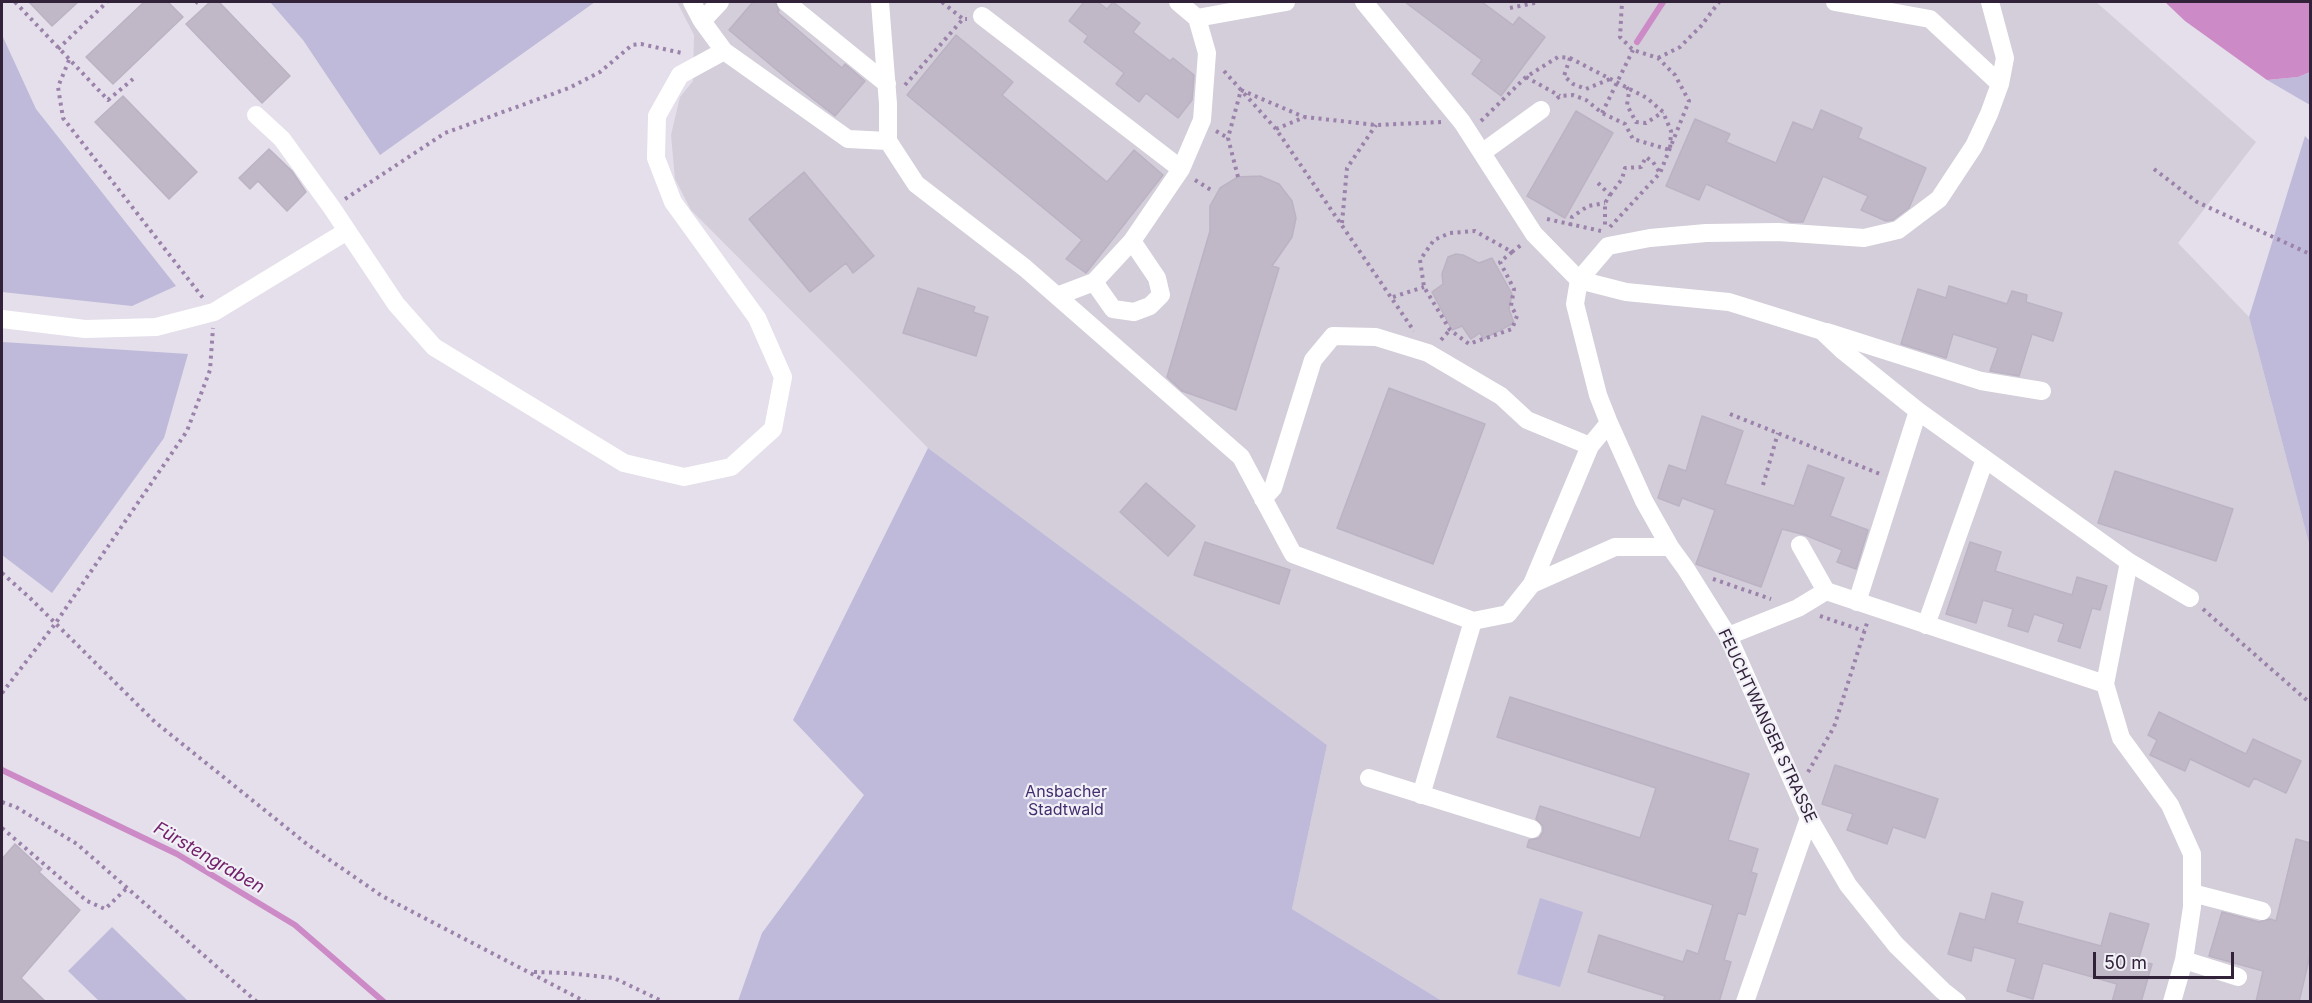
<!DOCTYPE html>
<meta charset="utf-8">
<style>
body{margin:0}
#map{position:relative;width:2312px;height:1003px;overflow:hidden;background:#e4dfea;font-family:Inter,sans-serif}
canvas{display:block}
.frame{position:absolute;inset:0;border:3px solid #312139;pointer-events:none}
.scale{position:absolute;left:2093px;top:952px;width:141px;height:27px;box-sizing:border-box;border:3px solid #312139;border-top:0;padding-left:8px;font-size:18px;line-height:21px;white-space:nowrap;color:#312139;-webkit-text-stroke:4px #f2f0f7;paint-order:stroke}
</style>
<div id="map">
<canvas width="2312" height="1003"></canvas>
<div class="frame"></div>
<div class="scale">50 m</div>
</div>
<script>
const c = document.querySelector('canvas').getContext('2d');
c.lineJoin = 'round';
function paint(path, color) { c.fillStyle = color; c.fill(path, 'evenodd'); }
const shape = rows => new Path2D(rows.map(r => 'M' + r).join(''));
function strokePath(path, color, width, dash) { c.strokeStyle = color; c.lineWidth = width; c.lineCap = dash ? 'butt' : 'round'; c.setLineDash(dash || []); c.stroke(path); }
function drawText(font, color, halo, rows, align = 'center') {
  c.font = font + ' Inter,sans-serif'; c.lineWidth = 4.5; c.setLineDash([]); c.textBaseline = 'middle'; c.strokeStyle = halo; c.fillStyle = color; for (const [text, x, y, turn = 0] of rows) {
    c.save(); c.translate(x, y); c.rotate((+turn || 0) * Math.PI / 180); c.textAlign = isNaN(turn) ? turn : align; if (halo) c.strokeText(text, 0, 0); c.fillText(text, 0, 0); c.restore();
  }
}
paint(shape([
 [677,2,2096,2,2256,142,2178,243,2249,317,2310,547,2310,1001,1442,1001,1292,909,1327,745,928,448,691,210,675,179,671,135,680,97,693,81,694,35]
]), '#d3ced9');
paint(shape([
 [270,2,595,2,380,155,303,40],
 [2,35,36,109,176,286,132,306,2,292],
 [2310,72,2310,105,2267,80,2298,77],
 [2305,136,2310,141,2310,547,2249,317],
 [2,342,188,354,164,438,52,593,2,555],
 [928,448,1327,745,1292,909,1442,1001,738,1001,762,933,864,795,793,720],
 [1540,898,1583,912,1560,987,1517,974],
 [112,927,188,1001,99,1001,68,971]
]), '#bfb9da');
paint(shape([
 [2165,2,2310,2,2310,72,2298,77,2267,80,2185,21]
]), '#cc8ac7');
strokePath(shape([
 [1637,42,1663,2],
 [2,770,177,854,295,925,384,1002]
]), '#cc8ac7', 6);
const building = shape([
 [29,2,78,2,52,26,29,2],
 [144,2,168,2,183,17,113,84,86,57,144,2],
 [210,2,219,2,290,76,262,103,186,24,210,2],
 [753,2,775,2,779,11,777,12,842,68,845,64,865,81,835,116,790,81,729,30,753,2],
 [1084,2,1098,2,1107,9,1113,2,1140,23,1133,32,1170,61,1173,58,1194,75,1192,100,1178,118,1146,93,1139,102,1116,84,1124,73,1084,42,1088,36,1069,21,1084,2],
 [1405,2,1482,2,1513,25,1519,17,1545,37,1501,96,1472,74,1482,60,1405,2],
 [956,35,1013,82,1002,95,1107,182,1134,150,1163,175,1086,273,1066,259,1082,240,907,95,956,35],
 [123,96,197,172,169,199,95,122,123,96],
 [1821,110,1862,128,1858,138,1926,168,1909,208,1893,220,1886,221,1861,210,1868,196,1823,176,1803,222,1791,222,1706,184,1699,200,1666,186,1695,119,1730,134,1726,142,1776,163,1793,122,1813,130,1821,110],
 [1576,111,1613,133,1565,218,1527,196,1576,111],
 [269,149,292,171,306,192,287,211,258,181,250,189,239,178,269,149],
 [804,172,874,256,853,273,846,263,810,292,749,219,804,172],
 [1260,176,1279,184,1292,201,1296,218,1292,237,1272,266,1279,268,1236,410,1182,391,1167,377,1210,231,1210,206,1220,188,1238,177,1260,176],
 [1456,254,1463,255,1479,263,1492,258,1512,294,1509,309,1514,323,1483,339,1480,333,1471,339,1462,326,1452,330,1432,292,1443,284,1442,274,1448,257,1456,254],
 [1949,286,2007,304,2012,291,2027,295,2026,302,2062,313,2053,341,2032,334,2019,376,1990,371,1998,348,1953,334,1946,358,1901,344,1918,289,1946,298,1949,286],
 [918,288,975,307,973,312,988,317,976,356,903,333,918,288],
 [1389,388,1485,424,1433,564,1337,528,1389,388],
 [1702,416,1743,431,1725,484,1794,506,1808,465,1844,478,1830,516,1868,530,1856,569,1837,562,1842,550,1805,535,1782,529,1761,587,1696,564,1715,510,1682,498,1679,506,1658,498,1669,465,1686,471,1702,416],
 [2115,471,2233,509,2216,561,2098,523,2115,471],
 [1146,483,1195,526,1168,556,1120,512,1146,483],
 [1205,542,1290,570,1279,604,1194,575,1205,542],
 [1970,542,2001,552,1995,571,2072,595,2077,577,2107,586,2100,610,2092,608,2080,648,2058,641,2064,624,2034,614,2028,632,2008,626,2013,609,1983,600,1976,623,1946,614,1970,542],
 [1510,697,1749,774,1728,840,1758,849,1751,872,1757,874,1745,915,1738,913,1724,960,1731,962,1719,1002,1663,1002,1665,996,1588,972,1599,935,1683,962,1687,950,1698,954,1713,905,1527,847,1529,840,1539,838,1543,832,1543,826,1536,819,1540,806,1640,838,1656,788,1497,737,1510,697],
 [2159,712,2246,754,2253,739,2301,761,2286,793,2254,778,2249,787,2190,759,2185,771,2150,755,2157,740,2148,735,2159,712],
 [1835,765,1938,799,1925,838,1893,827,1887,844,1847,830,1853,814,1822,804,1835,765],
 [2296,839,2310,843,2310,955,2299,1002,2256,1002,2263,971,2209,956,2222,912,2259,922,2270,919,2276,921,2296,839],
 [15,844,42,869,39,872,80,910,21,978,46,1002,2,1002,2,859,15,844],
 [1992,893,2023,902,2017,923,2101,946,2110,913,2149,924,2138,961,2152,964,2141,1002,2112,1002,2117,984,2043,963,2033,999,2007,991,2016,959,1974,947,1971,961,1948,954,1960,913,1985,920,1992,893]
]);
paint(building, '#c0b8c7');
strokePath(building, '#bbb2c3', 1.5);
strokePath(shape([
 [15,2,108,100,133,79],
 [196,2,198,3],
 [942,2,963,19],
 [1510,8,1539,2],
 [58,49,107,2],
 [1570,58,1564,76,1573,84,1586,89,1610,79],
 [1658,58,1680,47,1701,26,1719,2],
 [69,60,58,87,63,118,203,298],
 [1224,71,1276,129,1414,331],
 [1526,77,1560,96],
 [905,85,963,19,967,19],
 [1627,87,1629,92,1627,105,1636,122,1646,123,1663,112],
 [1602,113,1633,50],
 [1481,121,1526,77,1558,57,1570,58,1647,98,1663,112,1671,131,1670,150,1633,139,1625,124,1602,113,1586,100,1573,95,1560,96,1554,101],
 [1276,129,1305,117,1376,125,1441,122],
 [1216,131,1228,138],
 [2154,169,2197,202,2310,254],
 [1238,177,1228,138,1241,90,1304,117],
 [1195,180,1211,190],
 [1598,183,1610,195,1605,203,1605,228],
 [1610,195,1622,179,1625,168,1641,167,1646,157,1653,162,1660,173],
 [345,199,445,133,569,88,600,72,632,45,641,44,682,53],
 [1547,219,1601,231],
 [1342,223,1347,168,1376,125],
 [1570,226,1572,217,1588,206,1605,203],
 [1610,227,1660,173,1689,101,1675,75,1658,58,1633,50,1620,37,1622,2],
 [1512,252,1500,262,1514,289,1511,306,1517,316,1512,329,1469,344,1450,330,1424,287,1420,260,1434,240,1450,233,1475,231,1512,252,1521,245],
 [1393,297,1424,287],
 [1441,340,1450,330],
 [1730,414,1880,474],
 [1763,485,1778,433],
 [2,573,29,597,155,722,308,845,382,896,586,1002],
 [1713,579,1771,599],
 [2203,609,2310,703],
 [1820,616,1864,631],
 [2,693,55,624,187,431,210,370,213,328],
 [1808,772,1834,727,1867,623],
 [2,802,16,807,77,844,257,1002],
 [2,828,87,901,105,909,127,888],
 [534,972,567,973,614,978,664,1002]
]), '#9b82ab', 4, [3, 4.5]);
strokePath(shape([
 [692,2,702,21],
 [720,2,702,21,724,51,848,139,888,141],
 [786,2,887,84],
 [880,2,888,104,888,141,916,184,1025,268,1241,457,1293,554,1473,621,1508,614,1532,584,1615,547,1670,547],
 [1364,2,1462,122,1534,234,1579,280,1575,304,1598,395,1609,423,1644,501,1670,547,1686,569,1728,636,1809,818,1848,885,1896,945,1943,991,1957,1002],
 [1835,2,1930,19,2000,84],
 [982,16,1181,169],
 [1197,18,1286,2],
 [256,115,282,139,332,208,396,304,434,347,624,463,684,477,731,467,773,429,783,377,757,318,673,202,656,158,657,116,680,75,724,51],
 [1483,152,1541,110],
 [1094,282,1113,309,1134,312,1150,306,1161,295,1157,278,1132,241],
 [1057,296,1094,282,1132,241,1181,169,1202,120,1207,53,1197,18,1178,2],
 [2,319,85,329,156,327,214,312,347,231],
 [1827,332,1981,381,2042,391],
 [1918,411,2129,562,2190,598],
 [1263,499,1273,488,1313,360,1333,336,1376,337,1428,353,1501,396,1527,420,1590,446,1609,423],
 [1800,545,1826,591],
 [1532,584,1590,446],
 [1857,602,1918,411,1842,350,1822,331,1729,302,1626,292,1579,280,1608,246,1650,238,1706,233,1778,232,1864,238,1898,230,1939,199,1974,146,1989,114,2000,84,2005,58,1990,2],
 [1926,625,1985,459],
 [1728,636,1798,608,1826,591,2105,684,2121,738,2170,805,2192,854,2192,907,2184,960,2172,1002],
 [2105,684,2129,562],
 [1369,778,1532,829],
 [1421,795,1473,621],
 [2192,893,2262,911],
 [2184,960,2238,977],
 [1745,1002,1809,818]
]), '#fff', 18);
drawText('16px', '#312139', '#f2f0f7', [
 ["FEUCHTWANGER STRASSE",1767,726,65]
]);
drawText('16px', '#422e6d', '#f2f0f7', [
 ["Ansbacher",1066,792],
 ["Stadtwald",1066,810]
]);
drawText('italic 18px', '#712069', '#f2f0f7', [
 ["Fürstengraben",209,858,30]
]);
</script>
